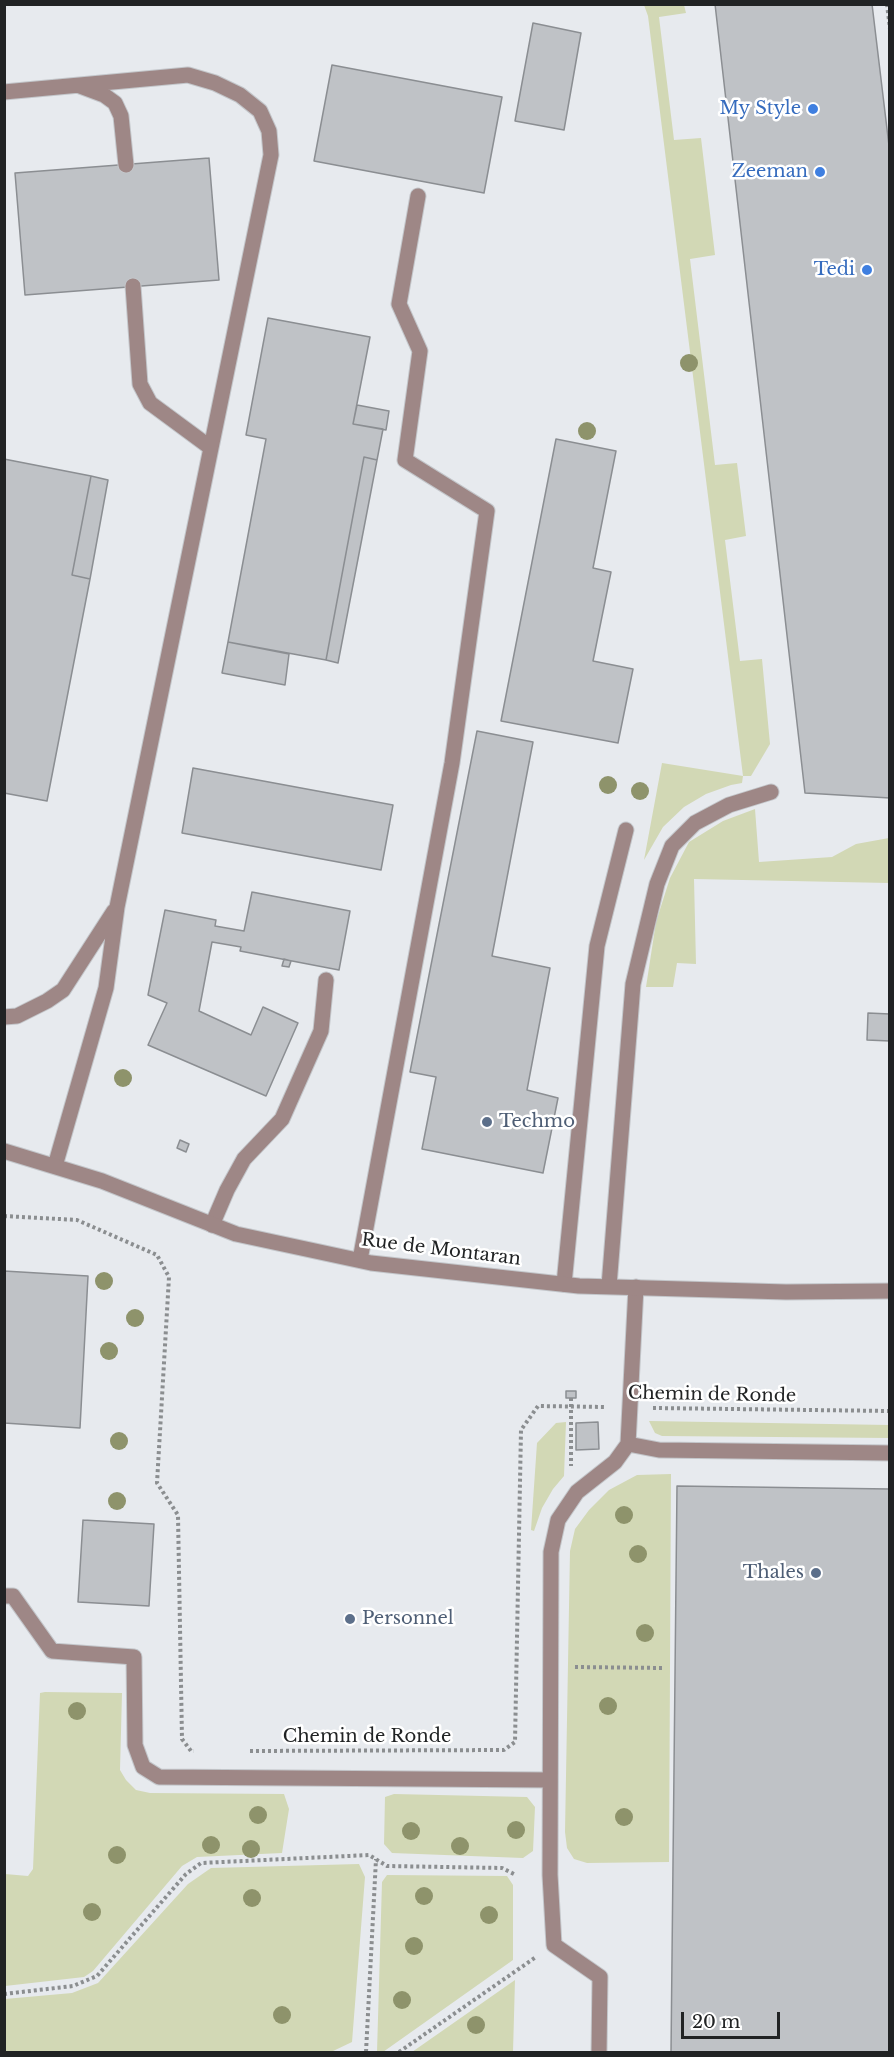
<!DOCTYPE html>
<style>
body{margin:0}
#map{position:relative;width:894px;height:2057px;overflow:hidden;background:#e7eaee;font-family:"Libre Baskerville",serif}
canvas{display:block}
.frame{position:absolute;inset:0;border:6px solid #212324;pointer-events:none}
.scale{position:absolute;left:681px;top:2012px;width:99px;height:27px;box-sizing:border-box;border:3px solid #212324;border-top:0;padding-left:8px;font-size:18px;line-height:21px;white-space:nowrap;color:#212324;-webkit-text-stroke:4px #fff;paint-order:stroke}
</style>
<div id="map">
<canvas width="894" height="2057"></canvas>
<div class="frame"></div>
<div class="scale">20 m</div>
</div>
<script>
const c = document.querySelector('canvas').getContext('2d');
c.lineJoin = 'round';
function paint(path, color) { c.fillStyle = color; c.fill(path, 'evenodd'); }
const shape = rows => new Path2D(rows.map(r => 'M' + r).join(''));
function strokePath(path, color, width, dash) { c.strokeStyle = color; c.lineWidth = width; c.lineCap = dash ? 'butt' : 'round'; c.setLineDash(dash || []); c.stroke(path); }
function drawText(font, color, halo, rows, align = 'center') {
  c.font = font + ' "Libre Baskerville",serif'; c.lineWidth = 5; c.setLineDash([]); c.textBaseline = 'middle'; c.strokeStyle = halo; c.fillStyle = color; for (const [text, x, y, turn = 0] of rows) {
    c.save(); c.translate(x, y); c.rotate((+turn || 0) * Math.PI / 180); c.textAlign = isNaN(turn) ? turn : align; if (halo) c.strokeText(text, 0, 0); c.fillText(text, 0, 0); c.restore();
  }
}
paint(shape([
 [644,5,684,5,686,13,659,17,674,140,701,138,715,255,690,259,715,465,737,463,746,536,725,540,740,661,762,659,770,744,751,776,743,776,742,783,731,785,706,794,684,807,663,827,644,860,662,763,743,776,648,16],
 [755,809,759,862,832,857,856,844,889,838,889,883,694,879,696,964,677,963,673,987,646,987,656,922,670,878,689,842,723,821],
 [649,1421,889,1425,889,1438,662,1436,655,1433],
 [566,1422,564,1476,553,1489,542,1508,534,1531,531,1530,537,1443,556,1423],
 [671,1474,669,1862,587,1863,574,1859,567,1848,565,1832,570,1551,575,1529,589,1510,609,1490,637,1475],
 [45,1692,122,1693,120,1770,126,1780,136,1790,150,1793,284,1794,289,1809,282,1853,197,1857,182,1866,93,1971,84,1977,5,1986,5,1874,28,1876,33,1869,40,1693],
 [394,1794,527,1797,535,1807,533,1851,523,1858,392,1853,384,1844,385,1797],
 [359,1864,365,1877,352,2042,331,2052,5,2052,5,1999,72,1993,98,1983,188,1884,211,1868],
 [387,1875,507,1876,513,1885,513,1960,383,2052,377,2052,382,1882],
 [515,1980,513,2052,412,2052]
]), '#d2d8b5');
const building = shape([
 [715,4,872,4,890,154,890,798,805,793,715,4],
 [533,23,581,33,564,130,515,121,533,23],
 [332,65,502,97,484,193,314,161,332,65],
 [209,158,219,280,25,295,15,173,209,158],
 [268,318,370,337,353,424,383,429,377,460,364,457,326,660,228,642,266,439,246,435,268,318],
 [357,405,389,411,386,430,353,424,357,405],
 [556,439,616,451,593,568,611,572,593,661,633,669,618,743,501,721,556,439],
 [364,457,377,460,338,663,326,660,364,457],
 [4,459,91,476,72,575,90,579,47,801,4,793,4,459],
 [91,476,108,480,90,579,72,575,91,476],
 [228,642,289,654,285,685,222,673,228,642],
 [477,731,533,742,492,956,550,968,527,1090,558,1098,543,1173,422,1149,436,1077,410,1072,477,731],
 [193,768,393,805,381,870,182,833,193,768],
 [252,892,350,911,339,970,240,951,241,947,212,942,199,1011,251,1035,263,1007,298,1023,266,1096,148,1045,167,1003,148,995,165,910,216,920,215,926,244,931,252,892],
 [284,959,291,961,289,967,282,966,284,959],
 [868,1013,890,1014,890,1041,867,1040,868,1013],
 [180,1140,189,1144,186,1152,177,1148,180,1140],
 [4,1271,88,1276,80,1428,4,1423,4,1271],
 [566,1391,576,1391,576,1398,566,1398,566,1391],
 [598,1422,599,1449,576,1450,576,1423,598,1422],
 [677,1486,890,1489,890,2052,671,2052,677,1486],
 [83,1520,154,1524,149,1606,78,1602,83,1520]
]);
paint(building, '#bfc2c6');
strokePath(building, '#8b8e92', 1.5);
const service = shape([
 [80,86,104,95,115,103,121,116,126,165],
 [4,92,188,75,215,83,240,95,260,111,269,131,271,155,117,907,106,988,55,1166],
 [133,286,140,384,150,403,211,448],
 [4,1017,17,1016,47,1001,63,990,114,911],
 [212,1225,227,1190,244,1159,282,1119,321,1031,326,980],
 [360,1260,452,763,487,511,405,460,420,351,399,304,418,196],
 [564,1284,597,946,626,830],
 [609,1286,633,984,657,884,672,846,695,823,729,805,771,792],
 [628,1444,659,1450,890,1453],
 [4,1596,13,1596,52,1651,134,1657,135,1745,143,1767,159,1777,550,1780],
 [599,2052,600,1977,554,1945,550,1875,551,1552,558,1520,577,1492,615,1462,628,1444,636,1287]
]);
const tertiary = shape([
 [4,1151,102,1181,236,1234,371,1263,579,1286,786,1292,890,1291]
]);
strokePath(service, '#c3c6ca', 17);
strokePath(tertiary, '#c3c6ca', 17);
strokePath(shape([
 [887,4,890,29],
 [4,1216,77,1220,157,1255,169,1277,157,1483,178,1515,182,1739,191,1751,194,1751],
 [571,1398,571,1466],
 [653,1408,890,1411],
 [575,1667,663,1668],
 [250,1751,504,1750,515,1742,521,1430,538,1406,606,1407],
 [4,1994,73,1986,97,1976,186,1874,201,1863,369,1855,387,1866,502,1868,514,1874],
 [366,2052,376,1859],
 [399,2052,536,1957]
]), '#8b8e90', 4, [3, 3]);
strokePath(service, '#9e8786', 15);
strokePath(tertiary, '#9e8786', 15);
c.fillStyle = '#8e936b';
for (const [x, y] of [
 [689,363],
 [587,431],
 [608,785],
 [640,791],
 [123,1078],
 [104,1281],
 [135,1318],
 [109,1351],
 [119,1441],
 [117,1501],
 [624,1515],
 [638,1554],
 [645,1633],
 [608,1706],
 [77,1711],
 [258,1815],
 [624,1817],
 [516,1830],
 [411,1831],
 [211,1845],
 [460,1846],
 [251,1849],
 [117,1855],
 [424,1896],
 [252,1898],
 [92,1912],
 [489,1915],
 [414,1946],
 [402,2000],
 [282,2015],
 [476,2025]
]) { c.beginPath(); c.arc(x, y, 9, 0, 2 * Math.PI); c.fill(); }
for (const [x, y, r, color] of [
 [813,109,6,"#3f7fe0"],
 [820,172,6,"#3f7fe0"],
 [867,270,6,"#3f7fe0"],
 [487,1122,6,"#5c6f8a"],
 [816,1573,6,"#5c6f8a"],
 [350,1619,6,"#5c6f8a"]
]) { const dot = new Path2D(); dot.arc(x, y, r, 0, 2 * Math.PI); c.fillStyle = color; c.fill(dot); strokePath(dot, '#fff', 2); }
drawText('18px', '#366cbe', '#fff', [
 ["My Style",801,109],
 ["Zeeman",808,172],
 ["Tedi",855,270]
], 'right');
drawText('18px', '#4e5e75', '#fff', [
 ["Techmo",499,1122],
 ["Thales",804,1573,"right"],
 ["Personnel",362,1619]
], 'left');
drawText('18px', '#212324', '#fff', [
 ["Rue de Montaran",441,1250,7],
 ["Chemin de Ronde",712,1395,1],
 ["Chemin de Ronde",367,1737]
]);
</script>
